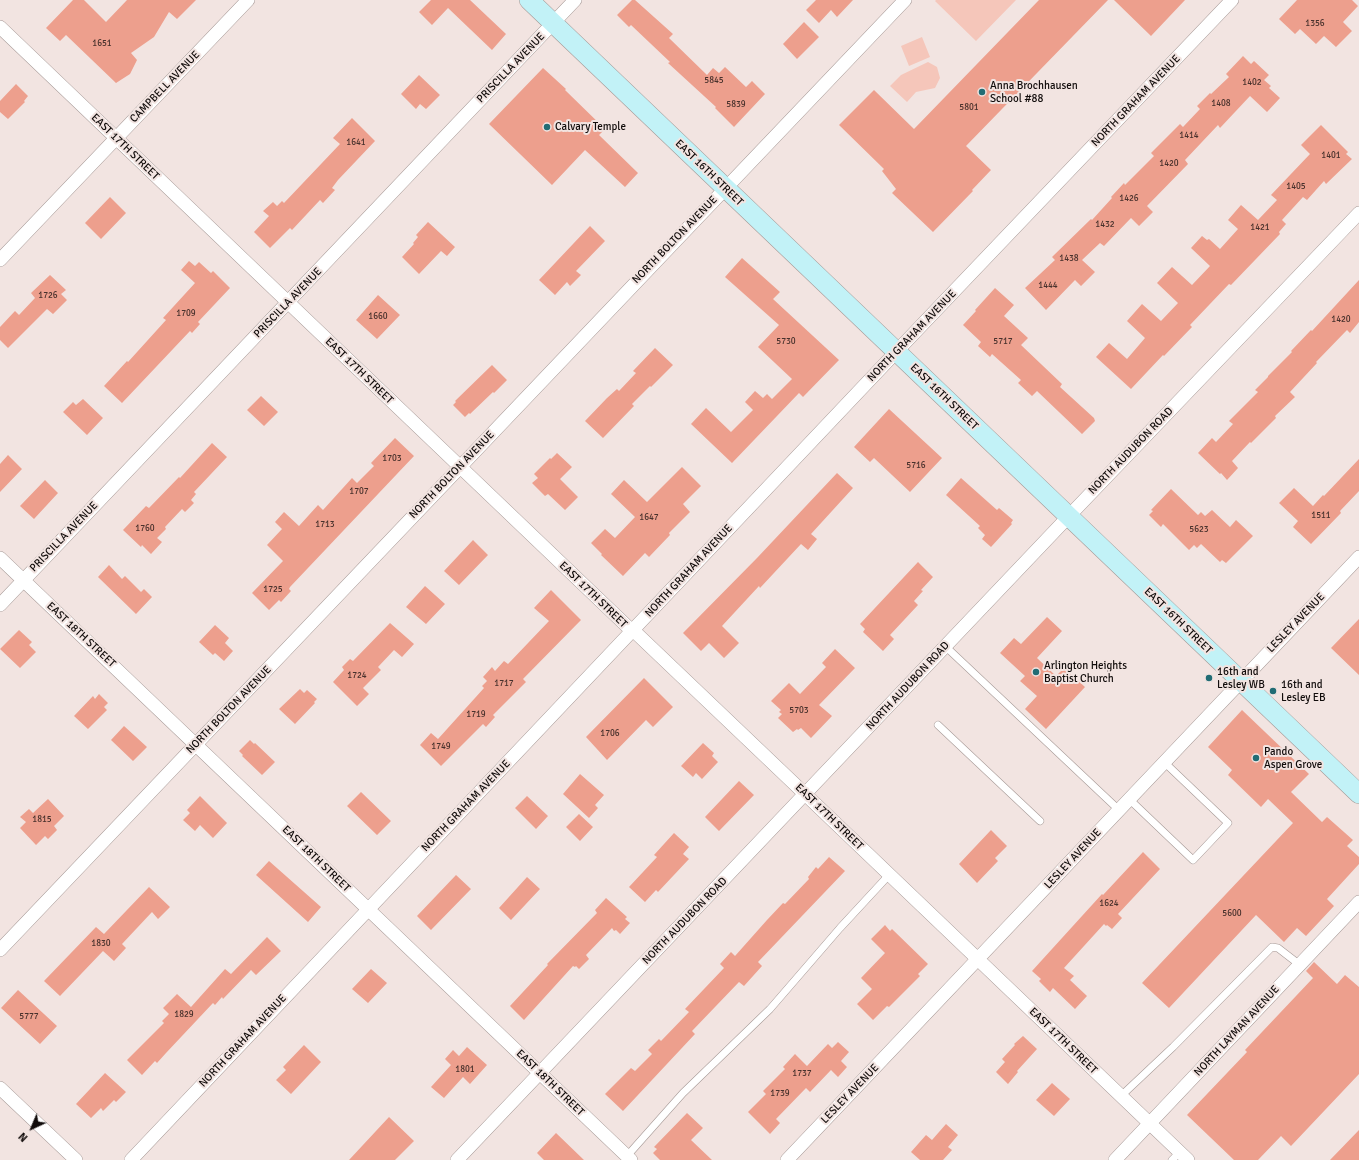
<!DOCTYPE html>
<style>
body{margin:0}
#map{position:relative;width:1359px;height:1160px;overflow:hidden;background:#f2e4e1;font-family:Signika,sans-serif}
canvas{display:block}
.north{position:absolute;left:12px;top:1108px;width:40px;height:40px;-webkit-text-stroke:3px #f2e4e1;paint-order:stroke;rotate:224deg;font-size:11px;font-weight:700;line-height:16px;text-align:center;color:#110c0b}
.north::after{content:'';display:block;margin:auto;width:14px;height:18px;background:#110c0b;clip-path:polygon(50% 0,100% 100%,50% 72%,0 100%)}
</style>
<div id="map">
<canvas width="1359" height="1160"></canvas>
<div class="north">N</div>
</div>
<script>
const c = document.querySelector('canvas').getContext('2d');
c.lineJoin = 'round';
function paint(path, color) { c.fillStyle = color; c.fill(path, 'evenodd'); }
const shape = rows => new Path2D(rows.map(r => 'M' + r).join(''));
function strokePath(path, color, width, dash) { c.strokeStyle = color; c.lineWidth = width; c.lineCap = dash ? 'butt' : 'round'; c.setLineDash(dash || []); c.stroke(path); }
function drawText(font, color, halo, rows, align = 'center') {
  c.font = font + ' Signika,sans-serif'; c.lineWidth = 4; c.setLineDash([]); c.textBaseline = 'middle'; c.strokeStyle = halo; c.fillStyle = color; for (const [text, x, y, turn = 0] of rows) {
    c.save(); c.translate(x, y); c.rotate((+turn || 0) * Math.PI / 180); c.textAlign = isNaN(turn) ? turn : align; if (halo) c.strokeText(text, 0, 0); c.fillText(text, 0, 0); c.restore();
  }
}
paint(shape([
 [936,0,1016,0,976,41,935,1],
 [922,37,930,57,909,66,901,46],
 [928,62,937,67,940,78,935,88,916,92,907,102,890,86,901,75]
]), '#f5c6ba');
paint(shape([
 [73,0,84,0,106,22,127,0,196,0,177,19,169,12,154,37,131,53,137,60,130,74,116,83,66,35,60,41,46,28],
 [431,0,470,0,506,34,492,50,448,8,432,25,419,12],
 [632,0,635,0,673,34,669,38,707,75,713,68,719,73,725,67,746,87,752,81,765,94,734,127,715,108,716,107,668,63,670,62,631,25,629,27,617,15],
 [816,0,853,0,837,17,831,10,819,23,806,10],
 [1039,0,1108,0,966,146,991,170,972,190,973,191,933,232,892,193,896,189,882,171,884,169,839,125,874,90,914,129],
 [1114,0,1185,0,1151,36],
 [1297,0,1352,0,1358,6,1343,22,1352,31,1336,47,1324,36,1316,44,1300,29,1295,34,1279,19],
 [804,22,819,37,797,59,783,44],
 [1243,56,1251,64,1254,61,1269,75,1264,80,1271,86,1269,88,1280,98,1267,112,1250,96,1220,128,1218,125,1185,160,1188,164,1147,206,1153,212,1139,226,1131,218,1104,246,1100,243,1082,260,1095,272,1081,286,1075,280,1046,310,1025,288,1055,260,1052,257,1091,219,1092,220,1112,198,1111,197,1124,183,1125,185,1154,156,1151,153,1180,124,1183,127,1200,109,1197,106,1210,93,1211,94,1229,77,1226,74],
 [543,68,566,89,565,90,605,129,599,135,638,173,625,187,585,150,552,185,489,124],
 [419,75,440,95,426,109,420,104,416,109,401,94],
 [16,84,28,96,24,101,25,102,8,119,0,112,0,101],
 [352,118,375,141,338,180,332,188,335,190,323,203,320,200,292,230,290,228,270,248,254,232,269,216,263,211,273,202,277,206,282,201,284,203,340,144,333,138],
 [1321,125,1348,152,1346,154,1352,159,1326,184,1324,181,1307,200,1303,197,1282,220,1286,224,1279,232,1280,234,1231,285,1229,284,1190,325,1192,327,1164,356,1163,355,1131,389,1096,357,1109,343,1127,359,1145,338,1127,321,1142,304,1161,321,1178,303,1157,283,1172,267,1192,285,1210,266,1191,248,1202,236,1207,240,1209,239,1220,249,1238,229,1228,220,1241,205,1258,220,1277,200,1271,195,1310,154,1301,145],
 [110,197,126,213,101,239,85,223],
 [428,222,455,247,447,256,441,251,419,274,402,257,414,244,413,243,418,237,416,235],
 [590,226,605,241,576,271,581,275,570,286,567,282,555,295,539,280],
 [742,258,780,292,773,299,839,360,803,397,799,393,732,463,691,424,706,408,731,432,753,410,745,402,755,391,763,398,767,394,772,399,792,379,758,347,779,325,725,277],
 [189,261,195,266,199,262,211,273,213,271,230,288,198,322,200,324,192,333,190,331,122,403,104,386,127,361,128,362,166,320,163,318,195,283,181,270],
 [50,275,66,290,61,294,67,300,53,314,47,309,8,348,0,340,0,327,15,311,19,315,35,298,31,293],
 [1359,280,1359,322,1350,333,1347,330,1316,362,1317,363,1290,392,1295,397,1275,416,1276,418,1251,443,1250,442,1232,461,1238,468,1227,480,1221,473,1220,474,1198,453,1212,438,1216,442,1233,424,1229,421,1258,392,1255,390,1268,377,1268,376,1292,352,1291,351,1311,330,1312,331],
 [995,288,1014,305,1004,316,1028,338,1021,345,1062,384,1060,387,1094,418,1095,421,1082,434,1037,391,1032,396,1018,383,1021,380,992,354,990,357,978,346,981,342,963,325,976,311,975,310],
 [378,295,400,315,377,339,356,320],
 [655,348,673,365,651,387,650,386,632,404,634,406,603,438,585,421,607,398,617,389,619,391,636,373,633,371],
 [492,365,507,380,494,393,493,392,470,414,469,413,465,417,453,405,456,402,455,401],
 [261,396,278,412,264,426,247,410],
 [83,399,103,418,87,435,63,412,73,402,76,405],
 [889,409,942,458,910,492,874,458,870,462,854,447],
 [395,438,414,456,290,587,289,589,291,591,281,602,279,600,269,610,252,593,283,561,267,545,282,529,275,522,284,512,299,526,318,505,323,510,352,478,357,483,374,466,371,463],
 [212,443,227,457,194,492,196,494,191,500,194,503,185,512,182,509,165,527,166,529,157,538,162,542,151,554,142,545,141,547,123,530,146,506,149,508,179,477,180,478],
 [557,453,572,467,560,479,578,497,565,510,548,494,545,496,532,483,538,478,534,474,550,458,551,459],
 [8,455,22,469,0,492,0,464],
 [1359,459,1359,491,1340,511,1341,513,1311,544,1293,527,1298,521,1279,503,1294,488,1313,506,1323,495,1324,496],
 [682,467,701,486,683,504,690,512,669,533,670,535,649,557,645,553,623,576,601,555,602,554,591,543,605,529,615,538,635,517,611,494,624,480,647,502],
 [837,473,853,488,811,534,817,539,808,550,801,544,760,588,759,586,722,626,739,643,724,658,709,643,701,651,683,633,757,558],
 [961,478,997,510,999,508,1013,520,1011,523,1012,524,991,547,982,539,985,535,978,528,980,526,946,495],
 [45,480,58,493,34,519,20,506],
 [1171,489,1198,515,1201,512,1205,516,1212,510,1230,527,1236,520,1253,536,1226,563,1222,560,1220,562,1201,544,1197,548,1194,545,1189,550,1163,524,1161,527,1149,515,1153,511,1151,510],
 [473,540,488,555,459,585,444,571],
 [918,562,933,577,921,590,923,591,914,601,918,605,890,635,894,639,883,651,863,632,865,629,860,624],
 [109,565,122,579,125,576,141,592,144,589,152,597,136,614,98,577],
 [425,586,445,604,426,624,406,607],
 [551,590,581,620,523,679,526,682,493,715,495,717,486,727,483,724,441,766,420,745,431,733,438,739,484,688,482,686,487,681,483,677,492,667,495,671,504,661,508,664,549,621,534,608],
 [1047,617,1062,631,1037,658,1056,676,1064,668,1085,687,1046,729,1025,709,1037,696,1020,681,1025,676,1000,653,1014,638,1021,644],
 [1359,619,1359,675,1331,648],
 [390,623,414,644,402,657,394,650,378,667,381,670,363,688,369,694,357,706,333,682,344,670,342,667,350,659,353,661],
 [215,625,229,638,225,643,233,651,224,661,215,653,213,655,199,642],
 [19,630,32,642,29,645,36,652,20,668,0,649],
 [835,649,855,668,819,705,832,716,811,738,801,728,798,730,797,729,793,732,778,718,782,714,779,712,781,710,771,701,789,683,800,694,826,667,822,663],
 [644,678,673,707,653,727,646,720,607,760,586,737],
 [300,689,304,693,307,690,317,699,314,702,315,703,295,724,279,709],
 [99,694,108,703,104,707,107,710,88,729,74,716,93,696,95,699],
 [1242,710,1309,774,1291,792,1322,822,1327,817,1353,840,1347,846,1359,857,1359,864,1327,899,1334,906,1306,936,1297,928,1284,942,1256,915,1169,1008,1142,983,1293,823,1268,799,1261,807,1228,775,1232,770,1208,747],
 [124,726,147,747,133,761,111,740],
 [250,740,254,744,255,743,275,762,262,775,242,756,243,755,239,751],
 [703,743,714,753,712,756,718,762,702,779,696,773,693,777,681,766],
 [580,774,604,795,595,805,598,808,589,818,563,794],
 [739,781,754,795,719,831,705,817],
 [361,792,391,821,377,835,347,806],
 [200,796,227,823,213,838,200,825,195,831,183,820,190,813,187,810],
 [527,796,548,816,536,829,515,808],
 [48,799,64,816,54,826,57,830,48,839,45,836,36,845,20,828,26,822,20,817,29,809,33,813],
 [579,814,593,827,580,841,566,827],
 [991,830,1007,846,995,858,998,861,977,883,959,864],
 [674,833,689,847,683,854,689,859,658,892,656,890,645,902,629,887,657,857,654,855],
 [1143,852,1160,869,1118,914,1122,918,1112,929,1107,925,1106,926,1104,924,1064,968,1074,976,1070,980,1087,996,1075,1009,1053,988,1050,992,1039,981,1041,979,1032,971,1102,894,1103,895],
 [829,857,845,871,758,962,762,966,744,986,739,982,692,1031,695,1034,623,1111,605,1094,631,1068,635,1071,652,1054,648,1050,659,1039,661,1041,689,1012,685,1009,724,968,720,964,731,952,735,956,767,920,783,903,785,904,809,879,808,877,816,867,818,869],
 [269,861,321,907,308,922,256,875],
 [456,875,471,889,431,930,417,916],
 [527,877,540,889,511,920,499,908],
 [149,887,170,907,158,919,152,912,122,944,126,948,114,961,103,951,60,996,44,981,96,927,104,934],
 [606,898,627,917,625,919,630,923,620,934,616,930,614,931,612,928,586,955,589,959,579,969,576,966,575,967,573,966,524,1020,510,1006,548,965,547,964,597,913,595,910],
 [885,925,890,931,892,929,928,964,918,974,920,976,889,1007,887,1006,873,1020,857,1004,872,989,861,978,885,953,871,939],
 [267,937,281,951,256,975,251,970,223,999,222,997,215,1005,213,1003,166,1053,157,1063,155,1061,142,1075,127,1060,164,1023,162,1021,169,1014,163,1008,177,994,191,1007,225,969,231,974],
 [1314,962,1337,984,1345,975,1359,987,1359,1074,1291,1146,1281,1136,1258,1160,1234,1160,1187,1115,1247,1052,1245,1050,1313,978,1306,971],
 [371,969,387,983,368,1003,352,989],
 [18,990,57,1026,40,1044,1,1008],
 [1023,1036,1037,1049,1017,1071,1018,1072,1008,1084,996,1072,1005,1062,1002,1059,1015,1045,1014,1044],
 [838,1042,849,1052,841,1061,847,1067,838,1077,831,1070,810,1092,806,1088,776,1119,780,1123,770,1134,748,1112,766,1094,763,1091,785,1069,783,1067,795,1054,807,1066,828,1044,832,1048],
 [304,1045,321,1062,291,1094,276,1080,286,1070,283,1067],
 [467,1047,487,1065,470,1084,463,1077,444,1098,431,1087,451,1065,445,1059,453,1050,459,1056],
 [105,1073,126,1092,116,1102,114,1100,103,1111,101,1108,91,1118,76,1104],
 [1052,1083,1070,1099,1054,1116,1036,1100],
 [687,1113,703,1128,691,1140,712,1160,660,1160,653,1153,657,1149,654,1147],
 [389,1117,414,1141,395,1160,349,1160],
 [946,1124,958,1135,948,1147,952,1150,943,1160,920,1160,911,1152,926,1135,932,1140],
 [1359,1130,1359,1160,1330,1160],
 [556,1133,584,1160,544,1160,537,1153]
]), '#ed9f8d');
const service = shape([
 [945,646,1119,810],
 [938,725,1040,821],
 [1129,799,1193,860,1228,823,1164,762],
 [1121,1096,1173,1047,1272,947,1278,948,1300,965],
 [627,1156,683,1093,770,1009,840,928,889,875],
 [1172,1160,1180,1152]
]);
const minor = shape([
 [0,27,632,631,635,632,805,794,1188,1160],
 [0,260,248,0],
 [0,558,631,1160],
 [0,605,575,0],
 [0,950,905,0],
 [0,1088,76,1160],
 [131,1160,897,351,1232,0],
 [457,1160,1069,516,1359,213],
 [787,1160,1359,557],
 [1115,1160,1359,902]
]);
const secondary = shape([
 [529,0,1359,794]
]);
strokePath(service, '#a59895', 8);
strokePath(minor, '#a59895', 14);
strokePath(secondary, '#a59895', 20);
strokePath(service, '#fff', 7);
strokePath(minor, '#fff', 13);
strokePath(secondary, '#c2f2f7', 19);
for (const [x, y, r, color] of [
 [982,92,4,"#216c74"],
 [547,127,4,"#216c74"],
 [1036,672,4,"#216c74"],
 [1209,678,4,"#216c74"],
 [1273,691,4,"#216c74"],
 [1256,758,4,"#216c74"]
]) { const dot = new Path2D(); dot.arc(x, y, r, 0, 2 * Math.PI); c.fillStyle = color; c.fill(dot); strokePath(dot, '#f2e4e1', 1.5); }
drawText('9px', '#48312c', null, [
 ["1356",1315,24],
 ["1651",102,44],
 ["5845",714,81],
 ["1402",1252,83],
 ["1408",1221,104],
 ["5839",736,105],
 ["5801",969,108],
 ["1414",1189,136],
 ["1641",356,143],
 ["1401",1331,156],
 ["1420",1169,164],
 ["1405",1296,187],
 ["1426",1129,199],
 ["1432",1105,225],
 ["1421",1260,228],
 ["1438",1069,259],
 ["1444",1048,286],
 ["1726",48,296],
 ["1709",186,314],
 ["1660",378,317],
 ["1420",1341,320],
 ["5730",786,342],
 ["5717",1003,342],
 ["1703",392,459],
 ["5716",916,466],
 ["1707",359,492],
 ["1511",1321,516],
 ["1647",649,518],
 ["1713",325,525],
 ["1760",145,529],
 ["5623",1199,530],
 ["1725",273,590],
 ["1724",357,676],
 ["1717",504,684],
 ["5703",799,711],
 ["1719",476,715],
 ["1706",610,734],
 ["1749",441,747],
 ["1815",42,820],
 ["1624",1109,904],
 ["5600",1232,914],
 ["1830",101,944],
 ["1829",184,1015],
 ["5777",29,1017],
 ["1801",465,1070],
 ["1737",802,1074],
 ["1739",780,1094]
]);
drawText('11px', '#110c0b', '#f2e4e1', [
 ["PRISCILLA AVENUE",511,68,-46],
 ["CAMPBELL AVENUE",165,87,-46],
 ["NORTH GRAHAM AVENUE",1136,101,-46],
 ["EAST 17TH STREET",125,147,44],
 ["EAST 16TH STREET",709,173,44],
 ["NORTH BOLTON AVENUE",675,240,-46],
 ["PRISCILLA AVENUE",288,303,-46],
 ["NORTH GRAHAM AVENUE",912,336,-46],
 ["EAST 17TH STREET",359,371,44],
 ["EAST 16TH STREET",944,397,44],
 ["NORTH AUDUBON ROAD",1131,451,-46],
 ["NORTH BOLTON AVENUE",452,475,-46],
 ["PRISCILLA AVENUE",64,537,-46],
 ["NORTH GRAHAM AVENUE",689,571,-47],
 ["EAST 17TH STREET",593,595,44],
 ["EAST 16TH STREET",1178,621,44],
 ["LESLEY AVENUE",1296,623,-46],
 ["EAST 18TH STREET",81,635,43],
 ["NORTH AUDUBON ROAD",908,686,-47],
 ["NORTH BOLTON AVENUE",229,710,-46],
 ["NORTH GRAHAM AVENUE",466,806,-46],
 ["EAST 17TH STREET",829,817,44],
 ["EAST 18TH STREET",316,859,44],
 ["LESLEY AVENUE",1073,859,-47],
 ["NORTH AUDUBON ROAD",685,921,-46],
 ["NORTH LAYMAN AVENUE",1237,1031,-47],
 ["NORTH GRAHAM AVENUE",243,1041,-47],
 ["EAST 17TH STREET",1063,1041,44],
 ["EAST 18TH STREET",550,1083,44],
 ["LESLEY AVENUE",850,1094,-46]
]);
drawText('11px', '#110c0b', '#f2e4e1', [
 ["Anna Brochhausen",990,86],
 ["School #88",990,99],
 ["Calvary Temple",555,127],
 ["Arlington Heights",1044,666],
 ["Baptist Church",1044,679],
 ["16th and",1217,672],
 ["Lesley WB",1217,685],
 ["16th and",1281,685],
 ["Lesley EB",1281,698],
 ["Pando",1264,752],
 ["Aspen Grove",1264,765]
], 'left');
</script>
